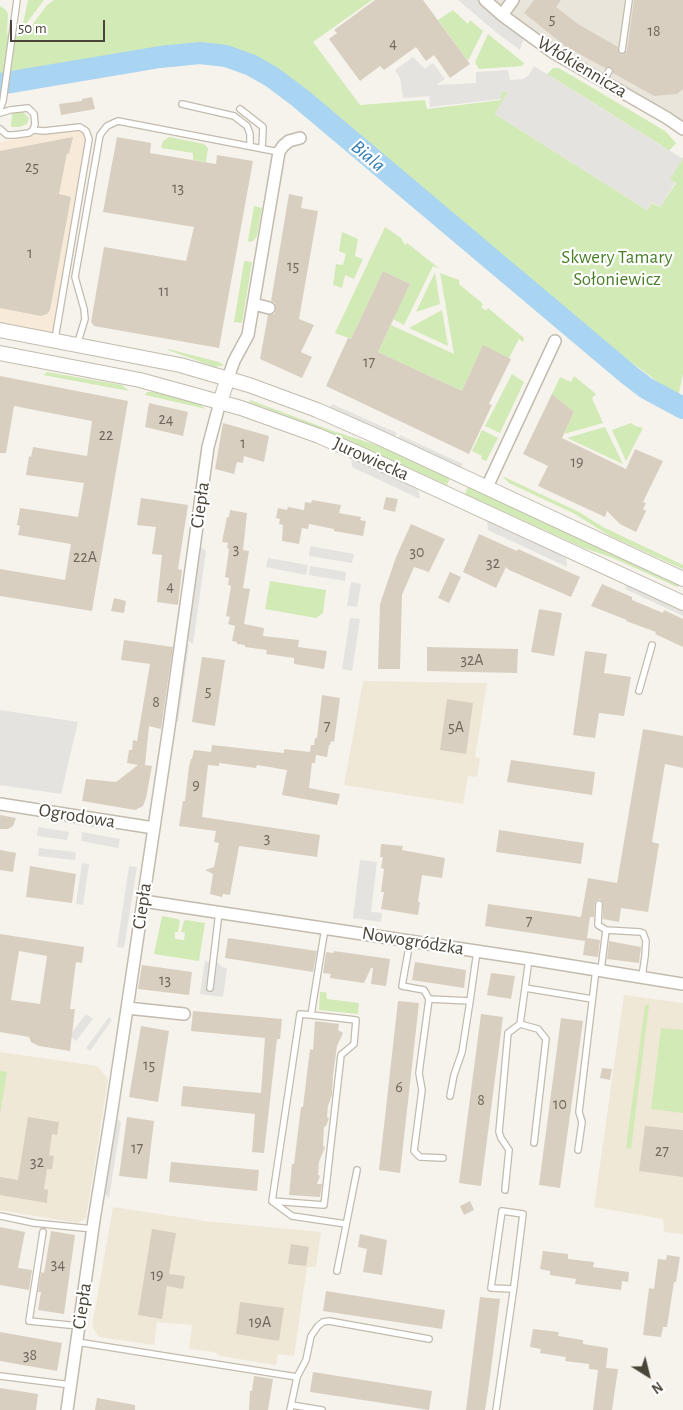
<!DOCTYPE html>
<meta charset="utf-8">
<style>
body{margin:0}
#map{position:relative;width:683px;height:1410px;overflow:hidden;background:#f6f3ec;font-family:"Alegreya Sans",sans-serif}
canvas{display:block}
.north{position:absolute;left:623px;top:1350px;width:50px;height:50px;-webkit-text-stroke:4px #fff;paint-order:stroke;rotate:144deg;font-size:14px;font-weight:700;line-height:20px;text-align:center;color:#4b4439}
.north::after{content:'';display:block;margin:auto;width:18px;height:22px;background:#4b4439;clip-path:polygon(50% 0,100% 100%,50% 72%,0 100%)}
.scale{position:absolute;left:10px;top:20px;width:95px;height:22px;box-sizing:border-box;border:2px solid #4b4439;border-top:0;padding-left:6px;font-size:15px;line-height:18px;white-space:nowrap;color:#4b4439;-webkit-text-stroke:4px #fff;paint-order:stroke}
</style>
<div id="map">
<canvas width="683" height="1410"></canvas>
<div class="north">N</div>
<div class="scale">50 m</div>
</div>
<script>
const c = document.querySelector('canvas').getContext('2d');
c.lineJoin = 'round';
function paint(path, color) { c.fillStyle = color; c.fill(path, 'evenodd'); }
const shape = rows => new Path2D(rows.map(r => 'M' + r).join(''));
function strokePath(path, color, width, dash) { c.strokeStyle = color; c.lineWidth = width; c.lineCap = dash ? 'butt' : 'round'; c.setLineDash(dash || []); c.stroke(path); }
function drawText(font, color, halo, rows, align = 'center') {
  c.font = font + ' "Alegreya Sans",sans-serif'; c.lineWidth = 4.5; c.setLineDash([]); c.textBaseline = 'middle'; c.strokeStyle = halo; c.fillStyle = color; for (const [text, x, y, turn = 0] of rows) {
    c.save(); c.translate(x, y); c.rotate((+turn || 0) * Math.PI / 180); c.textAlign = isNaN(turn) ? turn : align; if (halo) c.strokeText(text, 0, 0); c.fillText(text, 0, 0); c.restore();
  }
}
paint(shape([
 [495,0,683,0,683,122,560,52,512,17]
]), '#eae5da');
paint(shape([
 [80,127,88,137,55,341,0,331,0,142]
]), '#f7ead8');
paint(shape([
 [363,681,487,683,475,757,480,758,477,777,468,776,463,804,344,785],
 [624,995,683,1003,683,1234,664,1232,663,1219,594,1207],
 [0,1052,98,1066,108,1080,86,1218,78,1223,0,1210],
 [113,1207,205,1221,321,1232,316,1267,307,1267,294,1356,278,1354,276,1365,220,1356,214,1352,189,1349,192,1325,157,1322,154,1345,99,1337,92,1326]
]), '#efe8d6');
paint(shape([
 [28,0,44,0,23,28,22,28],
 [54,0,372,0,313,42,360,105,425,100,427,109,501,100,501,92,509,91,495,114,647,210,652,203,660,207,676,183,669,179,683,157,683,374,678,397,501,265,300,98,272,77,251,65,226,56,200,53,160,56,0,83,0,6,6,10,8,14,7,34,29,29,47,5],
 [453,10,468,24,470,20,483,31,468,61,438,20],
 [488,34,524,63,522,66,479,69,475,62],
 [553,68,559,68,665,131,676,143,668,152,664,147,552,77,546,75],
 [23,112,29,118,27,124,19,127,11,127,12,114],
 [169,137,204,144,208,148,206,162,193,160,193,153,161,148,163,141],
 [254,206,262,208,257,236,253,241,249,242,248,241],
 [385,227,401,238,405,245,407,243,440,269,433,266,404,325,393,319,410,284,383,271,351,339,335,333],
 [342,232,358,239,355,256,363,259,354,279,345,275,342,288,333,285,336,264,343,265,346,254,339,251],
 [246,261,252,262,242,323,234,322,244,262],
 [435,272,440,304,416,312],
 [440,273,459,280,459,284,483,304,481,307,486,311,488,308,524,338,523,342,519,339,509,358,483,346,462,391,378,352,391,325,454,354],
 [442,310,448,346,409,328],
 [168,349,219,362,224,365,215,367,168,350],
 [47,372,122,385,129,391,43,375],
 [512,374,524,382,500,433,485,426],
 [574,376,596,394,592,398,603,423,564,434,574,412,552,394,560,377,571,382],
 [147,392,156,392,198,403,206,409,145,395],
 [250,400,333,431,380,446,450,478,447,485,314,426,249,402],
 [631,423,635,426,643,428,626,461,612,430],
 [605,427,623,464,567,438],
 [482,430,498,438,486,461,481,459,482,456,472,451],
 [502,476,579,512,603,527,683,565,683,569,612,537,573,513,509,483],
 [468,487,509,505,679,586,677,587,613,558,584,548,465,494],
 [270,581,326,590,323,613,316,618,265,609],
 [162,916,178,919,180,921,178,932,175,932,175,939,184,940,185,933,181,932,184,921,186,920,205,923,199,961,154,954],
 [320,992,326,992,327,999,359,1003,358,1014,319,1010],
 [645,1005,649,1005,631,1149,626,1148],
 [661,1028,683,1030,683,1113,651,1109],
 [0,1071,7,1072,0,1115]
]), '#d2eab5');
paint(shape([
 [458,0,485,0,525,34,520,50,497,33],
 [413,57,425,69,433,63,445,79,437,84,438,85,476,83,476,72,508,70,510,80,523,79,529,75,534,66,683,159,670,179,675,183,660,207,652,202,647,210,495,114,508,91,501,92,501,99,430,107,429,96,403,98,400,78,395,70],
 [332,404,397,433,395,437,330,408],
 [400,435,463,464,461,468,398,439],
 [351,457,418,488,420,499,352,467],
 [487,520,566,556,567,567,488,530],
 [198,545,206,551,193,644,186,640],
 [310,546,354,554,352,563,309,556],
 [268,558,308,565,306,575,266,567],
 [310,566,346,572,345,581,309,575],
 [351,582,361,584,357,607,347,606],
 [627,585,683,610,683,616,625,589],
 [350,618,360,619,352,671,342,669],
 [186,644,189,644,178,722,175,722],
 [0,710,78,722,61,794,0,785],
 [48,817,98,825,98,828,48,820],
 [38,827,69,832,67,840,37,836],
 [82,832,120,839,118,848,81,841],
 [39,848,76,852,75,860,38,856],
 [360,860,377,862,371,912,382,913,381,922,353,918],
 [82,863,89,864,83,905,76,904],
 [129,866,137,867,124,948,117,947],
 [205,961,218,963,222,967,227,968,223,997,200,994],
 [86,1014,93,1019,76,1041,69,1036],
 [109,1017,112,1020,90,1051,86,1048],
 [114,1116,121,1122,109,1198,102,1192]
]), '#e5e3e0');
strokePath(shape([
 [0,84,160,57,200,53,226,56,251,65,272,77,300,98,629,375,646,388,683,408]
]), '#a9d4f2', 22);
paint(shape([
 [375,0,423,0,470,64,450,78,434,55,426,61,416,47,384,70,380,66,360,81,329,39,337,33,334,30],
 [534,0,561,0,556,7,578,24,618,47,618,52,622,55,627,51,634,0,683,0,683,89,677,94,654,96,613,73,613,69,611,67,605,68,565,46,524,13],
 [92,97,95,109,61,115,59,104,82,101,82,99],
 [73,137,69,154,67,153,59,194,71,197,50,310,47,314,41,316,0,308,0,151],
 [117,137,151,143,150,153,216,164,217,155,253,161,219,348,94,326,91,322,104,247,186,261,194,227,103,212],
 [289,194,303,197,301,208,318,211,299,319,314,325,301,352,312,357,302,378,260,359,268,315,274,314,276,309,275,303,271,301],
 [383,271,410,284,378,352,462,391,483,345,511,359,489,404,492,405,469,454,326,386,348,338,351,339],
 [0,376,128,401,92,611,0,596,0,569,65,580,71,544,18,535,20,526,17,525,20,508,78,517,84,483,26,475,29,456,31,457,33,447,87,456,92,421,14,406,6,453,0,453],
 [552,394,574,412,562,438,626,469,635,449,663,461,643,502,646,503,643,509,646,511,636,532,620,524,607,511,605,517,538,486,548,466,523,454],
 [149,403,188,412,183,436,145,427],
 [223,423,269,436,264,462,244,456,243,463,237,462,234,474,215,469],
 [386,497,398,499,395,512,383,509],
 [141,498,188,505,178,569,182,570,178,605,157,602,162,555,152,554,156,527,137,525],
 [312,500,341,505,339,513,361,517,360,520,366,521,363,536,334,531,334,529,309,524,308,529,302,528,299,544,282,541,283,525,279,524,280,519,276,518,278,508,287,510,288,507,304,510,305,502,311,503],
 [230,510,247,513,243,550,249,551,243,588,250,589,244,624,264,628,263,636,299,640,298,647,327,651,324,669,294,664,294,658,266,654,267,650,245,647,245,645,237,644,237,642,232,641,235,626,228,624,230,617,226,616,231,586,228,585,229,578,225,577,229,549,227,548,228,543,222,542,227,517,229,517],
 [411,524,445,539,429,572,414,567,402,595,400,669,378,669,380,604,396,557],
 [479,534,517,551,518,549,580,577,571,597,509,570,506,567,496,588,463,572],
 [450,572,461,577,449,603,438,598],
 [602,584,632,597,632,600,663,613,664,610,683,619,683,647,655,634,656,632,626,621,627,620,591,606],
 [114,598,126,601,124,613,111,611],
 [539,609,562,613,554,656,531,652],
 [124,640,173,647,161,729,149,726,145,765,152,766,146,798,143,806,135,810,82,801,86,779,116,782,138,765,127,763,129,750,132,750,133,740,137,741,150,664,121,660],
 [427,647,518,649,517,673,427,671],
 [585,651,607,654,604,673,631,677,624,716,599,713,595,738,573,735],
 [202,657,225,660,215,726,192,722],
 [322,695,340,698,334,742,331,741,330,745,329,745,327,757,316,755,315,763,312,763,309,788,340,794,337,805,282,795,287,770,257,765,256,768,219,763,219,766,208,765,202,817,320,835,317,857,239,846,230,895,223,894,222,897,210,894,213,874,205,870,214,867,219,843,214,842,216,831,179,826,183,801,185,801,189,766,191,759,192,759,194,750,211,752,212,745,284,753,284,749,310,752,311,745,314,745,315,738,317,738],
 [447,699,473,703,466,754,440,750],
 [643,729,683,736,683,768,665,764,652,842,659,844,648,912,621,908,619,922,603,919,603,902,600,899,595,901,594,917,590,917,587,938,600,940,598,957,583,955,585,941,485,926,488,904,581,917,588,878,617,883],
 [511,760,595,772,592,795,507,782],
 [0,815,16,818,13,826,8,829,0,829],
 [499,830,584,843,581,864,496,852],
 [381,844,403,846,402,850,445,858,442,878,422,875,418,902,420,902,418,915,381,909,384,892,381,892,384,869,381,868,383,857,380,857],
 [0,850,16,853,13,872,0,870],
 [30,866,76,874,72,903,26,897],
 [0,934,84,947,82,963,76,962,70,1009,75,1009,70,1051,39,1046,31,1042,29,1037,0,1032],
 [19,951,47,956,40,1004,11,1000],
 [228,938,317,951,313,972,225,958],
 [609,941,641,947,639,963,607,959],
 [334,951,390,959,386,986,371,984,373,968,371,968,364,983,330,978,331,974,323,973,326,952,334,953],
 [415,962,466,970,464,988,412,980],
 [142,965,192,972,189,995,138,989],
 [491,973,515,976,511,999,487,995],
 [398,1001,419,1003,400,1173,379,1170],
 [193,1011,282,1019,280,1039,277,1039,264,1153,252,1152,255,1114,181,1106,183,1086,261,1093,265,1038,191,1031],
 [481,1014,503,1017,481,1186,459,1183],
 [561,1018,583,1021,560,1188,539,1185],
 [315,1021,339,1024,338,1030,343,1033,337,1046,333,1075,332,1095,328,1106,327,1117,329,1118,326,1126,324,1127,323,1146,325,1147,319,1162,318,1175,320,1176,317,1184,322,1184,320,1197,289,1195,292,1164,294,1164,301,1107,303,1107,310,1049,313,1050],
 [141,1026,169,1031,158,1102,129,1097],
 [602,1068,612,1069,610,1080,600,1078],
 [28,1117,59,1122,57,1135,52,1134,49,1155,54,1156,52,1169,47,1169,44,1189,48,1190,47,1203,0,1195,0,1177,18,1180],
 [127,1117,154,1121,147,1179,119,1176],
 [645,1126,683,1130,683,1177,639,1171],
 [171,1162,259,1170,257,1191,169,1182],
 [470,1201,474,1210,464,1215,460,1206],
 [0,1227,25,1232,18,1268,32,1270,29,1290,0,1285],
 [152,1229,176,1233,169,1274,185,1276,183,1289,167,1286,162,1319,138,1315],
 [51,1231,75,1235,64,1314,38,1310,41,1292,38,1292,41,1272,44,1273],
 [360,1234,387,1240,382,1275,363,1272,367,1249,358,1247],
 [291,1244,309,1247,306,1266,288,1264],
 [543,1251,568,1254,568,1259,594,1262,593,1267,629,1272,628,1282,622,1281,621,1290,575,1284,576,1279,550,1275,550,1271,540,1269],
 [667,1255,680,1257,676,1282,674,1282,667,1327,663,1327,661,1337,643,1335,649,1288,654,1289,658,1259,666,1260],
 [326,1291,445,1310,442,1329,323,1311],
 [480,1297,500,1299,490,1377,485,1410,466,1410],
 [240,1302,284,1308,279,1341,236,1334],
 [533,1329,559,1332,558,1336,583,1340,583,1344,608,1348,606,1368,618,1369,612,1410,593,1410,598,1370,589,1369,589,1364,565,1361,566,1357,540,1353,541,1349,530,1347],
 [0,1332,62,1343,57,1371,0,1361],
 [313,1372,432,1391,429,1410,310,1392],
 [254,1376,273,1379,268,1410,249,1410,250,1391,252,1391],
 [0,1388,38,1394,36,1410,0,1410],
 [97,1398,135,1405,135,1410,95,1410]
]), '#d8cfc1');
const service = shape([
 [622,50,629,0],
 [603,81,609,71],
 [182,104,234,116,247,126,250,134,250,146],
 [0,109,3,101,17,0],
 [240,109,263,127,262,149],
 [0,113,10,110,28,108,34,114,35,124,33,130,29,133,14,135,7,135,0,129],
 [33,130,44,131,80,127,86,131,89,139,55,339],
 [77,345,85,319,84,309,75,277,100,135,107,126,118,121,279,152],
 [639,691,652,645],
 [599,904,598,925,606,930],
 [410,941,402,986,424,990,429,999,470,1001,477,951],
 [601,970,606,930,640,932,643,933,646,941,645,956,642,977],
 [210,988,219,912],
 [525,988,592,999],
 [429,999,419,1073,422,1090,414,1151,420,1157,443,1158],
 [311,1015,300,1014,272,1201,324,1205,341,1055,354,1044,356,1020,311,1015,325,928],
 [520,1024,538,1029,546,1039,534,1143],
 [450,1096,454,1075,462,1052,470,1001],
 [578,1150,582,1122,579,1112,596,969],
 [505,1190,509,1150,501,1138,499,1132,508,1033,520,1024,529,959],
 [273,1202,292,1216,346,1224],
 [0,1216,34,1223,93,1229],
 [43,1232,29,1321,79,1326],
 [337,1271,357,1170],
 [77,1342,297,1377],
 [0,1376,71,1385],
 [291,1405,322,1410],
 [290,1410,297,1377,306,1360,311,1336,318,1326,323,1322,329,1321,429,1339],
 [496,1410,514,1286,523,1214,502,1211,491,1288,513,1289]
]);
const minor = shape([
 [485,0,502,15,554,53,667,118,683,129],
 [502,15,513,0],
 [254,304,269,308],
 [228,378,234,361,248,335,279,152,283,146,289,141,300,138],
 [487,487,555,341],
 [0,804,154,828],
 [143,901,529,959,683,984],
 [127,1008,184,1014],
 [67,1410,94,1220,112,1109,169,727,208,447,220,402]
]);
const tertiary = shape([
 [0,330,180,365,249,385,317,410,376,436,683,579],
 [0,353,140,380,241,408,319,436,360,454,683,603],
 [220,402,228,378]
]);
strokePath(service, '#c2bbae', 8);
strokePath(minor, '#c2bbae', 14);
strokePath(tertiary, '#c2bbae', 16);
strokePath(service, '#fff', 5.5);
strokePath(minor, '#fff', 11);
strokePath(tertiary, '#fff', 14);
drawText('16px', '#6e675b', null, [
 ["5",552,19],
 ["18",654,31],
 ["4",393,43],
 ["25",32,167],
 ["13",178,188],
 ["1",30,253],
 ["15",293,266],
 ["11",164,291],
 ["17",369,362],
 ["24",166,419],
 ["22",106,435],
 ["1",243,443],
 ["19",577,462],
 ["3",236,549],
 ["30",417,552],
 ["22A",85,557],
 ["32",493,563],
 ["4",170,586],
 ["32A",472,660],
 ["5",208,691],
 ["8",156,702],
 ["7",327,726],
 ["5A",456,727],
 ["9",196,785],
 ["3",267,838],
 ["7",529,921],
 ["13",165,980],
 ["15",149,1065],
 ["6",399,1087],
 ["8",481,1100],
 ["10",560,1104],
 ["17",137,1148],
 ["27",662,1151],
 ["32",37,1162],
 ["34",58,1264],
 ["19",157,1275],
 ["19A",260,1322],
 ["38",30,1355]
]);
drawText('19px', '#4b4439', '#fff', [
 ["Włókiennicza",582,67,31],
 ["Jurowiecka",371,459,24],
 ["Ciepła",200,505,-82],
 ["Ogrodowa",77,816,9],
 ["Ciepła",142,906,-82],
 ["Nowogródzka",413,941,9],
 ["Ciepła",82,1306,-82]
]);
drawText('19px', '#4a7f2a', '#fff', [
 ["Skwery Tamary",617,257],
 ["Sołoniewicz",617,279]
]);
drawText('italic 20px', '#2e7ab2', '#fff', [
 ["Biala",368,156,40]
]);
</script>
